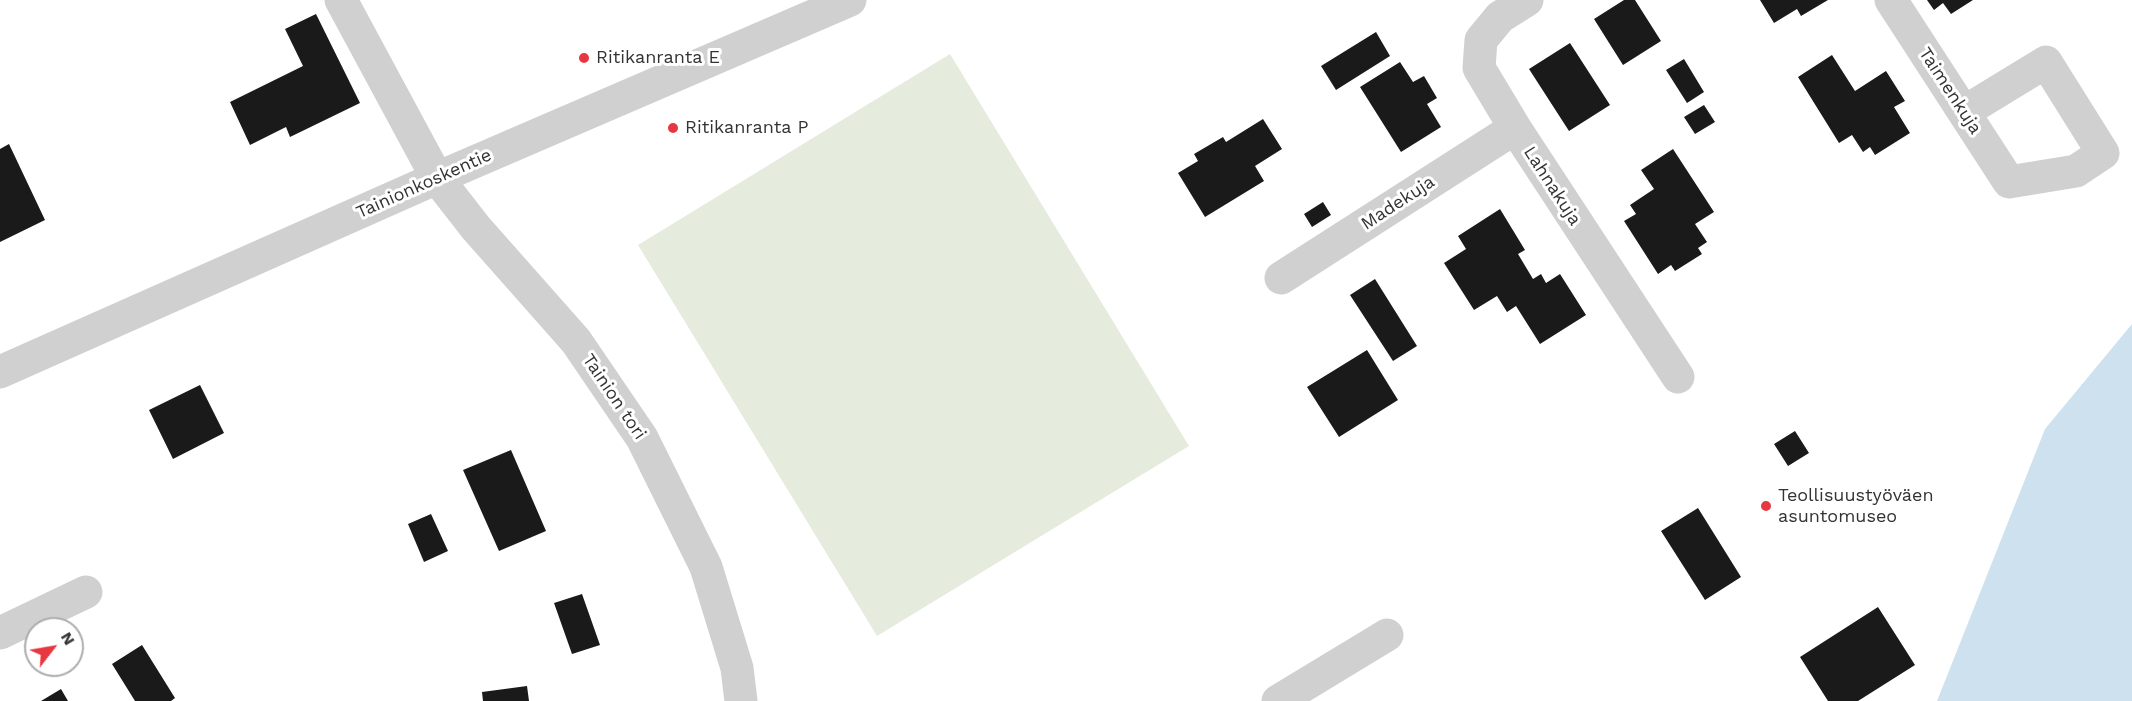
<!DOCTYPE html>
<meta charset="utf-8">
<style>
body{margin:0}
#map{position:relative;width:2132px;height:701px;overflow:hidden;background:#fff;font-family:"Work Sans",sans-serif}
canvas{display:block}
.north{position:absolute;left:24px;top:617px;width:60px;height:60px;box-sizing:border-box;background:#fff;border:2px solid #adadad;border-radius:50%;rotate:59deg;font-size:16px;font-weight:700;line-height:24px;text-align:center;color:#333}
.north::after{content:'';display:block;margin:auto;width:21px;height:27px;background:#e73741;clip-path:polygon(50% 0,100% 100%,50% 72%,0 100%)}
</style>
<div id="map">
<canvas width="2132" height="701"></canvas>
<div class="north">N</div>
</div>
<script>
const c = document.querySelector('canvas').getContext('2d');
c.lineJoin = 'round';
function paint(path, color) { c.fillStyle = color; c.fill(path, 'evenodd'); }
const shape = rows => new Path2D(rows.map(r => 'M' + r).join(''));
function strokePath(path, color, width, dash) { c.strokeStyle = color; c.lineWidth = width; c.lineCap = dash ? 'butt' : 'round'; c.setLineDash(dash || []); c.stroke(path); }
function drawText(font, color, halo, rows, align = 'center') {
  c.font = font + ' "Work Sans",sans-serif'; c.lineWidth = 6; c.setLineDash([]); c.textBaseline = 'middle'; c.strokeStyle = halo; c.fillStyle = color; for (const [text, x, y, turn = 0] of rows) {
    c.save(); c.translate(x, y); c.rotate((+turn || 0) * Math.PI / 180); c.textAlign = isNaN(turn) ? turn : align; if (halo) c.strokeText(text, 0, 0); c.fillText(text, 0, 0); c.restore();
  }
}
paint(shape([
 [950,54,1189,446,877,636,638,245]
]), '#e5ecde');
paint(shape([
 [2132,324,2132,701,1937,701,2045,429]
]), '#cee1ee');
paint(shape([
 [1624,0,1635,0,1661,41,1623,65,1594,19],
 [1760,0,1828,0,1801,16,1797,9,1774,23],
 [1927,0,1973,0,1951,14,1943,3,1934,10],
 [316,14,360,103,290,137,286,127,250,145,230,102,303,66,285,29],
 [1376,32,1390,56,1336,90,1321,66],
 [1570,43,1610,105,1569,131,1529,69],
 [1832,55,1855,91,1886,71,1905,101,1894,107,1910,133,1875,155,1870,147,1863,152,1852,135,1839,143,1798,77],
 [1684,59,1704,92,1687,103,1666,70],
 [1400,62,1413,82,1424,76,1437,98,1427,104,1441,127,1401,152,1360,87],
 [1704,105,1715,122,1695,134,1684,117],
 [1263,119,1282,149,1255,166,1264,181,1205,217,1178,173,1198,161,1194,154,1223,137,1226,142],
 [9,144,45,220,0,242,0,149],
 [1673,149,1714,212,1695,224,1707,242,1698,248,1702,254,1675,271,1671,265,1658,274,1624,221,1636,214,1630,205,1654,189,1641,170],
 [1323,202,1331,215,1312,227,1304,214],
 [1500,209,1525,250,1518,254,1533,279,1541,274,1546,283,1560,274,1586,315,1540,344,1516,306,1507,312,1497,296,1474,310,1444,263,1466,249,1458,236],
 [1375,279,1417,346,1393,361,1350,295],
 [1367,350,1398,400,1339,437,1307,387],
 [200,385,224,433,173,459,149,410],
 [1795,431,1809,453,1788,466,1774,444],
 [511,450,546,531,499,551,463,470],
 [1698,508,1741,577,1705,600,1661,531],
 [431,514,448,551,424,562,408,524],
 [582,594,600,645,572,654,554,603],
 [1878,607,1915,665,1858,701,1828,701,1800,657],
 [142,645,175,698,171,701,135,701,112,664],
 [527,686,529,701,483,701,482,692],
 [61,689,68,701,41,701]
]), '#1a1a1a');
strokePath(shape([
 [341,0,437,178,476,228,576,341,642,438,706,567,737,668,741,701],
 [1527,0,1500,17,1481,40,1479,68,1515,128,1678,377],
 [1891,0,2009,182,2076,171,2103,153,2046,62,1964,112],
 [1281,278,1515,128],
 [0,372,437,178,850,0],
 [0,633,86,592],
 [1278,701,1387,635]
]), '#d0d0d0', 33);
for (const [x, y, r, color] of [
 [584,58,6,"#e73741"],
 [673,128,6,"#e73741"],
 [1766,506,6,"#e73741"]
]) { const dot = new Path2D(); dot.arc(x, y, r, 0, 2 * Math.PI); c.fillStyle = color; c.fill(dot); strokePath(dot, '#fff', 2); }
drawText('18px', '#333', '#fff', [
 ["Ritikanranta E",596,58],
 ["Ritikanranta P",685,128],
 ["Teollisuustyöväen",1778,496],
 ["asuntomuseo",1778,517]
], 'left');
drawText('18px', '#333', '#fff', [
 ["Taimenkuja",1950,91,57],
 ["Tainionkoskentie",424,184,-24],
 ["Lahnakuja",1552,186,57],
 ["Madekuja",1398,203,-33],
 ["Tainion tori",614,397,56]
]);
</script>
